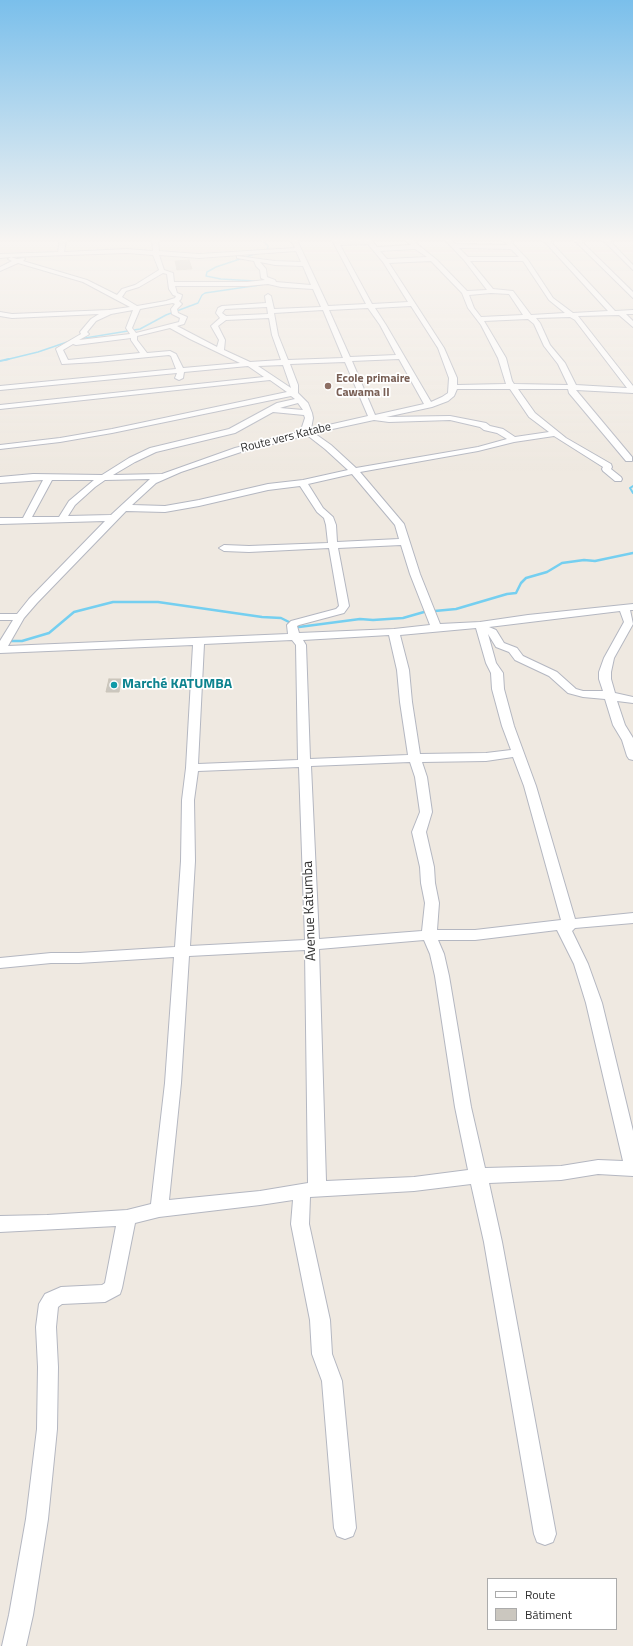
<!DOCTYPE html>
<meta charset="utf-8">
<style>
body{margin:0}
#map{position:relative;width:633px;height:1646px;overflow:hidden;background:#efe9e1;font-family:"Titillium Web",sans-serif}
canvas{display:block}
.legend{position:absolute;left:487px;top:1578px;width:130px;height:52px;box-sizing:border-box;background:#fff;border:1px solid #ababab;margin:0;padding:5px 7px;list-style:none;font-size:12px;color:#2e2e2e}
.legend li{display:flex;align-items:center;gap:8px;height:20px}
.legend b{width:20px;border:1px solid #ababab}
</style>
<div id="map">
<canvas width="633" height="1646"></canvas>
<ul class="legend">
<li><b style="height:5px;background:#fff"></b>Route</li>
<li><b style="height:11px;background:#cbc7bf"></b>Bâtiment</li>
</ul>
</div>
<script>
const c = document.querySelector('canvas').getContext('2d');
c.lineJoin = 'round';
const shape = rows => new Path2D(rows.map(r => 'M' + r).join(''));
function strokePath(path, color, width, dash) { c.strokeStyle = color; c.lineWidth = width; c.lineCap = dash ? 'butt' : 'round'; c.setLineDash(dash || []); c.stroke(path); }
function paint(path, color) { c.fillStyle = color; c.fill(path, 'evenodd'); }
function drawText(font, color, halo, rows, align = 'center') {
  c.font = font + ' "Titillium Web",sans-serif'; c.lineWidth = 3.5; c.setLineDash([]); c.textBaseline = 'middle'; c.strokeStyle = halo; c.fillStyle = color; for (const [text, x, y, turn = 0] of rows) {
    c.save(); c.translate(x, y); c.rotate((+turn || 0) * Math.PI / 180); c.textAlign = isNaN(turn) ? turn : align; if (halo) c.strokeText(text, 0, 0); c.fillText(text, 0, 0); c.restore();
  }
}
strokePath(shape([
 [262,240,268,246,267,251,264,252],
 [79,339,140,329,166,315,198,303,202,295,205,293,260,285,255,281,221,279,206,276,207,272,216,267,258,253],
 [5,360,38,352,73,340]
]), '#75cff0', 1.5);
strokePath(shape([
 [0,361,9,359],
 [633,486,630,488,633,493]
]), '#75cff0', 2);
strokePath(shape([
 [0,641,22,641,49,633,74,612,113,602,158,602,262,617,281,618,299,627,360,619,373,620,403,618,424,612,456,609,507,594,516,593,521,583,526,578,547,572,562,563,584,560,595,561,633,553]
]), '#75cff0', 2.5);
const building = shape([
 [189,260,192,269,177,270,175,261,189,260],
 [109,679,121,679,119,692,106,692,109,679]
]);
paint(building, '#cbc7bf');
strokePath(building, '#cbc5ba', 1);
const minor = shape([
 [60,240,66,240,64,252,127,249,153,251,152,240,158,240,159,251,199,254,295,248,291,240,297,240,328,306,366,304,332,240,371,240,377,247,411,245,405,240,412,240,437,260,467,291,487,290,464,260,445,240,451,240,455,244,508,245,503,240,509,240,528,260,553,298,573,313,608,311,543,240,549,240,615,311,633,310,633,314,626,314,633,321,633,327,619,315,578,316,633,386,633,393,576,390,632,457,632,461,626,461,569,393,568,389,518,389,535,413,566,438,611,464,612,467,611,469,621,477,622,479,621,481,615,481,603,471,602,469,603,467,554,436,514,442,478,451,360,472,404,524,420,574,440,624,480,622,528,615,633,604,633,610,630,610,633,624,614,658,611,672,611,679,615,693,633,697,633,703,617,701,625,725,633,738,633,760,629,759,627,756,622,740,613,725,605,699,583,697,568,693,549,676,515,660,509,652,496,647,488,634,496,663,503,673,504,689,514,726,536,786,575,919,633,913,633,923,575,928,572,931,588,964,602,1003,633,1131,633,1176,598,1174,561,1180,489,1183,502,1242,556,1534,553,1542,545,1545,537,1542,534,1534,484,1242,471,1184,414,1191,310,1197,309,1224,330,1320,332,1354,342,1381,356,1528,353,1536,345,1539,337,1536,334,1528,322,1381,312,1354,310,1320,291,1224,293,1200,260,1205,159,1217,135,1223,122,1288,120,1294,105,1302,62,1304,58,1307,56,1327,58,1367,57,1429,48,1519,33,1615,26,1646,2,1646,9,1615,26,1519,37,1429,38,1367,36,1327,39,1304,45,1294,61,1287,102,1285,105,1283,116,1226,0,1232,0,1216,47,1215,127,1210,151,1204,165,1083,174,957,79,963,51,963,0,968,0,958,51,953,79,953,175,947,181,861,182,800,186,768,193,645,0,653,0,641,13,620,0,620,0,614,17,614,29,599,105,521,0,524,0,518,23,518,43,480,0,483,0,477,33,474,102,475,129,458,150,448,229,429,277,403,295,399,291,396,112,433,60,442,0,449,0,445,60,438,112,429,287,392,270,380,0,409,0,405,264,377,248,366,184,372,183,378,179,380,175,378,177,373,0,390,0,386,176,369,171,356,169,355,97,362,62,364,56,349,57,348,81,334,80,332,91,319,99,314,12,318,0,316,0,312,12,314,109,310,130,307,83,282,18,263,0,271,0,267,12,261,8,259,11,257,0,258,0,254,58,252,60,240],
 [368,244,383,262,408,302,372,304,340,245,368,244],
 [459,248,511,249,519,257,468,257,459,248],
 [415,249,427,257,387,259,380,251,415,249],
 [296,251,301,262,275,261,237,256,237,258,254,261,256,266,260,270,261,278,265,280,247,282,174,282,173,273,164,270,159,255,199,258,296,251],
 [127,253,153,255,159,270,135,285,122,289,117,295,87,280,23,261,25,259,24,258,17,259,11,257,127,253],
 [431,261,462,293,468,308,481,325,498,358,506,384,457,385,457,378,444,348,389,263,431,261],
 [470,261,523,261,549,300,565,313,531,315,513,291,493,289,470,261],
 [260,262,275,265,303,266,311,285,276,282,275,280,267,277,266,269,260,262],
 [163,273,167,274,169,289,173,295,176,296,175,298,166,301,137,306,122,297,126,291,139,287,163,273],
 [268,284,281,287,313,289,321,307,274,309,271,296,268,294,265,296,266,303,222,306,218,308,216,313,220,318,211,326,219,340,217,347,177,326,184,324,187,317,178,313,177,309,182,304,179,301,181,299,182,295,177,293,175,286,247,286,268,284],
 [491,293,509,294,523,315,481,317,474,308,469,295,491,293],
 [173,303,175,304,171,309,172,314,180,318,179,322,136,333,132,328,140,309,173,303],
 [411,306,438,348,449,378,448,393,442,397,431,402,386,325,375,308,411,306],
 [267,307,268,314,226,316,222,313,225,309,267,307],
 [368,308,380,325,396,355,350,357,329,310,368,308],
 [133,310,126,328,130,334,79,340,88,335,89,334,87,332,96,321,111,314,133,310],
 [323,310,343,358,288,360,278,335,274,313,323,310],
 [570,317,575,320,627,388,576,385,565,363,550,345,540,323,536,318,570,317],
 [269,318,272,335,281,360,250,362,224,350,225,340,218,326,226,320,269,318],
 [528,319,534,324,544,346,558,364,568,385,514,384,512,381,506,358,484,321,528,319],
 [170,328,190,339,240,363,183,368,176,354,170,351,147,353,137,340,137,336,170,328],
 [131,338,131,340,140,353,68,360,63,350,73,344,76,345,131,338],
 [399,359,424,404,375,415,352,361,399,359],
 [345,362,368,416,311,429,313,418,312,413,308,403,298,393,298,385,290,364,345,362],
 [283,365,291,388,258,366,283,365],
 [457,389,510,389,529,417,549,432,515,437,503,429,490,426,486,423,450,416,386,417,432,407,448,401,454,396,457,389],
 [298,403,303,410,280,408,283,407,298,403],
 [273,412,304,415,305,418,302,427,303,431,235,448,162,474,113,475,135,462,156,452,235,433,273,412],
 [374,420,389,422,450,420,480,427,484,430,497,433,507,439,478,447,356,468,331,445,314,433,374,420],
 [307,435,325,449,348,470,303,480,268,484,199,500,165,506,132,505,156,483,181,472,241,452,307,435],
 [352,474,395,525,399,539,337,542,336,525,333,517,323,508,308,484,352,474],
 [150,479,111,515,68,516,75,505,95,487,105,480,150,479],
 [52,480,94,480,69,501,59,517,32,517,52,480],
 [300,486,317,512,324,518,326,525,328,543,249,546,224,545,219,548,224,551,249,552,329,548,339,606,336,609,291,621,287,625,288,634,8,646,24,618,37,603,126,511,165,512,199,506,268,490,300,486],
 [401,545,410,574,430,625,394,629,299,633,297,626,299,625,344,613,349,606,338,548,401,545],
 [620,611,624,622,604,658,599,672,599,679,603,691,583,691,576,689,557,672,523,656,517,648,504,643,496,630,489,627,620,611],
 [476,628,486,663,491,673,492,689,502,726,511,750,486,753,420,754,412,702,409,670,400,635,476,628],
 [389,635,397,670,400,702,408,755,310,759,306,645,303,640,389,635],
 [292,640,296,645,298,760,198,764,204,644,292,640],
 [513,757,524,786,561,920,475,930,437,930,439,903,435,883,434,867,426,832,432,812,427,777,422,762,486,761,513,757],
 [410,762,415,777,420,812,412,832,420,867,421,883,425,903,422,931,319,939,311,766,410,762],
 [299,767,305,940,190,946,195,861,194,800,198,771,299,767],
 [557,930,574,964,586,1003,623,1161,598,1160,561,1166,485,1168,471,1107,449,976,444,954,438,940,475,940,557,930],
 [424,940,430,954,435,976,455,1107,468,1170,414,1177,326,1181,319,949,424,940],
 [305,950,308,1183,260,1191,169,1200,181,1083,189,956,305,950],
 [574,240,580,240,633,292,633,298,574,240],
 [603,240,609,240,633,265,633,270,603,240]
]);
strokePath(minor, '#b4b7c1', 2);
paint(minor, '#fff');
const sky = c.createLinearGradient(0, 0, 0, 471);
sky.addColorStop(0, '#7abfeb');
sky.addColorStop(0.51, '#f8f5f2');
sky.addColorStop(1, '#f8f5f200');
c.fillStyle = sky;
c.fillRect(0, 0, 633, 471);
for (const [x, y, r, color] of [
 [328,386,4,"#8d6e63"],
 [114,685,4,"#0f9aa8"]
]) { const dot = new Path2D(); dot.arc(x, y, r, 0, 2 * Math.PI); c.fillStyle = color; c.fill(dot); strokePath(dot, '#fff', 1.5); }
drawText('bold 12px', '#785e54', '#fff', [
 ["Ecole primaire",336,379],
 ["Cawama II",336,393]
], 'left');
drawText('12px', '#2e2e2e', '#fff', [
 ["Route vers Katabe",286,438,-14]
]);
drawText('bold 14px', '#0d838f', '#fff', [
 ["Marché KATUMBA",122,685]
], 'left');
drawText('14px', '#2e2e2e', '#fff', [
 ["Avenue Katumba",310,911,-92]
]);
</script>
